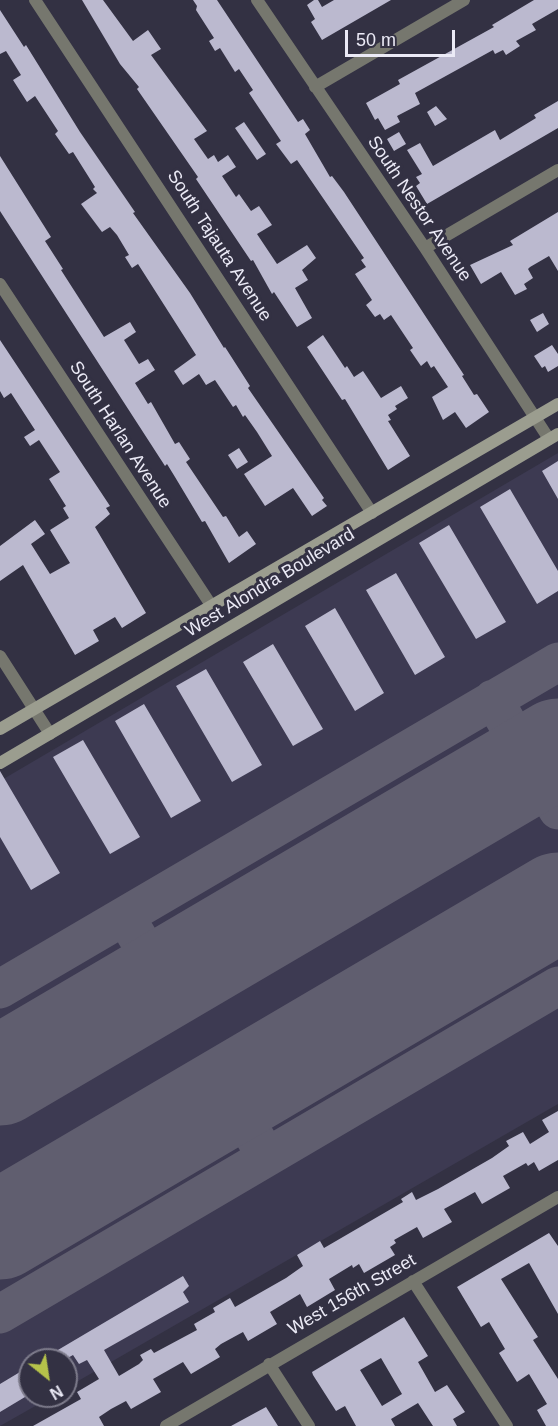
<!DOCTYPE html>
<style>
body{margin:0}
#map{position:relative;width:558px;height:1426px;overflow:hidden;background:#333143;font-family:Helvetica,sans-serif}
canvas{display:block}
.north{position:absolute;left:18px;top:1348px;width:60px;height:60px;box-sizing:border-box;background:#333143;border:2px solid #7d7b8b;border-radius:50%;rotate:150deg;font-size:16px;font-weight:700;line-height:24px;text-align:center;color:#ebeaf6}
.north::after{content:'';display:block;margin:auto;width:21px;height:27px;background:#b5c24a;clip-path:polygon(50% 0,100% 100%,50% 72%,0 100%)}
.scale{position:absolute;left:345px;top:30px;width:110px;height:27px;box-sizing:border-box;border:3px solid #ebeaf6;border-top:0;padding-left:8px;font-size:18px;line-height:21px;white-space:nowrap;color:#ebeaf6;-webkit-text-stroke:4px #333143;paint-order:stroke}
</style>
<div id="map">
<canvas width="558" height="1426"></canvas>
<div class="north">N</div>
<div class="scale">50 m</div>
</div>
<script>
const c = document.querySelector('canvas').getContext('2d');
c.lineJoin = 'round';
function paint(path, color) { c.fillStyle = color; c.fill(path, 'evenodd'); }
const shape = rows => new Path2D(rows.map(r => 'M' + r).join(''));
function strokePath(path, color, width, dash) { c.strokeStyle = color; c.lineWidth = width; c.lineCap = dash ? 'butt' : 'round'; c.setLineDash(dash || []); c.stroke(path); }
function drawText(font, color, halo, rows, align = 'center') {
  c.font = font + ' Helvetica,sans-serif'; c.lineWidth = 6; c.setLineDash([]); c.textBaseline = 'middle'; c.strokeStyle = halo; c.fillStyle = color; for (const [text, x, y, turn = 0] of rows) {
    c.save(); c.translate(x, y); c.rotate((+turn || 0) * Math.PI / 180); c.textAlign = isNaN(turn) ? turn : align; if (halo) c.strokeText(text, 0, 0); c.fillText(text, 0, 0); c.restore();
  }
}
paint(shape([
 [558,453,558,1104,66,1388,66,1360,30,1360,30,1396,53,1396,0,1426,0,781]
]), '#3d3a52');
strokePath(shape([
 [493,699,558,810],
 [125,916,163,980],
 [0,989,558,662],
 [230,1095,266,1156],
 [0,1314,558,986]
]), '#605e6f', 39);
strokePath(shape([
 [0,1076,558,748],
 [0,1230,558,902]
]), '#605e6f', 99);
paint(shape([
 [82,0,103,0,133,41,148,30,161,49,151,55,207,131,194,139,208,159,214,155,218,162,228,155,236,167,222,176,236,197,239,194,251,211,259,206,272,225,257,234,277,264,307,245,316,258,302,270,308,280,295,288,312,318,297,327,274,292,272,294,253,260,251,261,196,179,198,177,137,89,139,87,120,64],
 [193,0,217,0,298,122,303,119,310,130,305,134,330,177,332,176,344,192,464,375,462,376,474,395,477,394,489,412,466,428,455,412,443,420,432,397,448,387,434,366,431,368,427,361,421,366,410,350,413,348,391,315,384,320,380,314,375,317,366,305,372,300,355,274,366,267,361,260,364,258,297,160,291,164,276,144,281,141,249,93,253,90,239,69,235,72,220,48,215,51,209,41,214,38,196,10,197,6],
 [314,0,318,0,322,7,334,0,391,0,322,40,311,22,315,19,307,5],
 [534,0,558,0,558,9,532,24,536,30,516,41,520,46,506,55,503,50,495,54,493,50,415,93,420,104,397,116,400,122,385,130,378,118,375,120,366,103,400,84,398,80,494,27,492,25],
 [0,10,24,47,26,45,80,132,135,212,133,213,190,293,224,348,225,347,250,386,248,388,324,498,322,500,327,506,312,516,293,488,265,506,244,474,272,456,257,432,245,415,243,417,236,405,233,407,215,380,206,385,199,374,183,385,174,371,196,355,138,264,132,268,125,257,129,255,117,235,110,227,102,232,81,204,97,193,93,189,95,187,73,152,69,154,55,134,58,131,35,96,27,102,13,80,21,75,6,51,0,54],
 [558,101,558,128,427,204,416,186,420,183,416,177,422,174,407,150,420,143,433,166,495,130,500,140,536,118,534,115],
 [436,106,447,119,435,126,427,112],
 [244,122,266,154,257,160,235,128],
 [399,132,406,144,394,151,387,139],
 [0,156,51,237,45,241,63,269,61,270,104,337,130,322,136,332,124,340,139,364,148,359,155,370,135,383,148,404,151,402,175,444,179,442,190,459,186,462,223,517,226,516,239,537,247,531,256,544,229,563,205,521,202,522,175,477,167,464,165,466,0,211],
 [558,212,558,271,549,256,530,267,528,269,533,278,524,284,527,289,515,295,501,272,481,284,470,265,513,245,510,241],
 [543,313,549,324,537,332,530,320],
 [323,335,345,368,347,366,354,377,363,371,381,398,401,386,408,398,395,406,397,409,388,415,391,420,388,421,410,456,388,470,345,399,342,400,307,347],
 [0,340,110,506,106,508,110,514,95,527,146,613,122,628,115,617,93,630,99,641,75,655,23,565,0,581,0,546,35,520,45,534,31,544,50,574,70,563,50,530,69,518,63,508,66,506,49,479,60,472,39,440,30,446,24,437,35,430,11,393,4,398,0,391],
 [552,345,558,354,558,366,548,372,545,366,542,368,534,356],
 [239,448,248,462,237,469,228,455],
 [558,461,558,499,542,471],
 [510,489,558,571,558,591,537,604,480,507],
 [449,525,506,622,476,639,419,543],
 [396,573,445,657,415,675,366,590],
 [335,608,384,693,355,711,305,626],
 [273,644,323,729,293,746,243,662],
 [206,669,262,765,232,782,176,686],
 [144,704,201,801,171,818,115,721],
 [83,740,140,837,110,854,53,757],
 [0,771,60,873,31,890,0,837],
 [558,1111,558,1160,539,1171,534,1162,528,1166,526,1163,503,1176,510,1188,482,1204,475,1192,444,1209,452,1222,423,1238,417,1227,394,1240,396,1243,390,1247,395,1255,364,1273,359,1264,353,1268,352,1265,329,1279,335,1290,307,1307,300,1294,270,1312,277,1324,248,1341,243,1332,221,1344,215,1349,220,1357,191,1374,183,1362,153,1379,161,1392,131,1409,126,1401,111,1409,99,1417,104,1426,33,1426,81,1399,77,1392,99,1379,87,1360,79,1364,73,1355,64,1360,41,1360,183,1276,189,1286,183,1292,189,1302,104,1350,119,1376,139,1364,143,1360,140,1355,151,1349,154,1353,197,1330,194,1324,215,1312,213,1308,230,1298,235,1307,286,1278,303,1266,297,1255,320,1241,324,1248,403,1202,401,1199,412,1192,416,1200,438,1189,492,1158,509,1146,506,1141,523,1132,530,1144,549,1132,542,1120],
 [549,1233,558,1246,558,1314,529,1263,501,1279,538,1337,533,1340,558,1379,558,1426,546,1426,537,1410,547,1404,529,1374,517,1382,499,1353,505,1349,489,1322,481,1327,457,1287],
 [404,1317,428,1356,418,1362,435,1392,447,1385,465,1412,453,1419,457,1426,433,1426,418,1403,391,1419,395,1426,356,1426,345,1406,336,1411,313,1375,312,1372],
 [381,1358,402,1394,382,1406,360,1370],
 [30,1366,30,1394,0,1412,0,1384],
 [266,1407,278,1426,231,1426]
]), '#bbb9cf');
strokePath(shape([
 [35,0,372,513],
 [257,0,425,248,549,439],
 [315,87,464,0],
 [425,248,558,170],
 [0,284,211,605],
 [0,656,50,734],
 [413,1281,507,1426],
 [269,1364,309,1426],
 [166,1426,558,1197]
]), '#76776e', 12);
strokePath(shape([
 [0,729,558,404],
 [0,763,558,434]
]), '#9b9d8f', 12);
drawText('18px', '#ebeaf6', '#333143', [
 ["South Nestor Avenue",419,209,56],
 ["South Tajauta Avenue",219,246,57],
 ["South Harlan Avenue",120,435,57],
 ["West Alondra Boulevard",270,583,-31],
 ["West 156th Street",352,1295,-30]
]);
</script>
